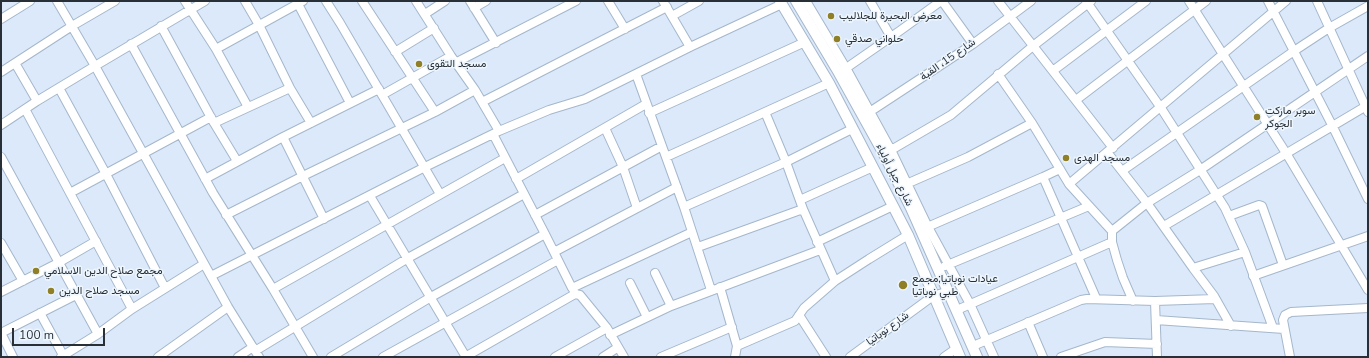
<!DOCTYPE html>
<meta charset="utf-8">
<style>
body{margin:0}
#map{position:relative;width:1369px;height:358px;overflow:hidden;background:#dbe9fb;font-family:"Nunito Sans",sans-serif}
canvas{display:block}
.frame{position:absolute;inset:0;border:2px solid #282f37;pointer-events:none}
.scale{position:absolute;left:12px;top:328px;width:93px;height:18px;box-sizing:border-box;border:2px solid #282f37;border-top:0;padding-left:5px;font-size:12px;line-height:14px;white-space:nowrap;color:#282f37;-webkit-text-stroke:3px #eef6fe;paint-order:stroke}
</style>
<div id="map">
<canvas width="1369" height="358"></canvas>
<div class="frame"></div>
<div class="scale">100 m</div>
</div>
<script>
const c = document.querySelector('canvas').getContext('2d');
c.lineJoin = 'round';
const shape = rows => new Path2D(rows.map(r => 'M' + r).join(''));
function strokePath(path, color, width, dash) { c.strokeStyle = color; c.lineWidth = width; c.lineCap = dash ? 'butt' : 'round'; c.setLineDash(dash || []); c.stroke(path); }
function drawText(font, color, halo, rows, align = 'center') {
  c.font = font + ' "Nunito Sans",Vazirmatn,sans-serif'; c.lineWidth = 3; c.setLineDash([]); c.textBaseline = 'middle'; c.strokeStyle = halo; c.fillStyle = color; for (const [text, x, y, turn = 0] of rows) {
    c.save(); c.translate(x, y); c.rotate((+turn || 0) * Math.PI / 180); c.textAlign = isNaN(turn) ? turn : align; if (halo) c.strokeText(text, 0, 0); c.fillText(text, 0, 0); c.restore();
  }
}
const minor = shape([
 [57,1,95,66,228,307,259,357],
 [185,1,216,49,248,107],
 [245,1,259,25,290,88,311,123],
 [326,1,340,23,440,194],
 [362,1,435,112],
 [416,1,451,56,475,90,499,131],
 [470,1,496,43],
 [608,1,625,29],
 [663,1,690,47],
 [806,1,846,68,891,150,928,227,970,304,994,357],
 [870,1,891,37],
 [942,1,973,44],
 [998,1,1113,148],
 [1086,1,1161,108,1225,208,1245,252,1273,328],
 [1189,1,1286,153,1368,290],
 [1268,1,1332,125,1368,199],
 [1317,1,1368,112],
 [298,4,350,103],
 [474,8,486,1],
 [425,14,445,1],
 [672,16,699,1],
 [1,19,30,1],
 [161,26,214,123,237,161],
 [131,44,213,193,273,289,313,357],
 [216,49,303,1],
 [395,52,434,28],
 [15,63,37,101],
 [455,63,576,1],
 [1054,70,1146,1],
 [842,71,901,30,941,1],
 [1,72,72,26,115,1],
 [636,74,684,207,711,290],
 [998,74,1032,123,1069,184,1112,231,1112,242,1117,260,1123,278,1133,301],
 [59,88,106,174,165,288],
 [382,95,451,56],
 [1076,100,1206,1],
 [482,102,667,7],
 [25,109,132,309],
 [765,112,786,162,803,209,835,281],
 [649,113,805,42],
 [865,115,973,44,1031,1],
 [214,123,290,88],
 [1,125,37,101,95,66,205,1],
 [605,128,623,167,637,208],
 [493,134,545,234,572,288,692,232],
 [283,137,324,219],
 [1107,152,1147,203,1193,268,1214,296,1231,326],
 [886,153,951,115,1033,46,1091,1],
 [1,157,98,334],
 [666,157,829,83],
 [1122,171,1294,51,1329,28,1368,6],
 [1043,177,1096,298],
 [205,179,283,137,379,89],
 [516,179,646,104],
 [1069,184,1286,1],
 [904,185,968,157,1032,123],
 [70,193,211,117],
 [370,196,466,357],
 [800,200,873,167],
 [684,207,786,162,852,129],
 [226,215,303,176,435,112,475,90],
 [535,215,662,146],
 [1229,216,1259,205,1262,206,1283,265],
 [1164,226,1368,105],
 [925,228,1043,177,1060,169],
 [1112,231,1147,203,1200,170,1368,56],
 [817,242,893,206],
 [1,243,23,281],
 [698,247,803,209],
 [554,252,677,187],
 [945,266,1089,206],
 [1193,268,1245,252],
 [655,273,671,306],
 [211,276,425,167,499,131,549,110,585,99,690,47,782,4],
 [1253,276,1368,236],
 [630,283,647,317],
 [720,287,737,346,735,357],
 [273,289,505,158],
 [573,289,575,294,580,295,607,328,624,357],
 [1,292,58,263,96,241],
 [1155,301,1157,357],
 [957,310,1112,242],
 [40,313,63,355],
 [799,315,826,357],
 [1156,320,1284,329],
 [1028,322,1043,357],
 [1,333,76,295],
 [1,333,13,357],
 [610,335,671,306,820,250],
 [737,346,795,321,804,308,835,281,869,259,908,235],
 [973,346,1081,300,1087,299,1155,301,1215,299],
 [255,351,408,258,524,194],
 [61,357,98,334,132,309,204,264],
 [158,357,228,307],
 [238,357,253,347],
 [331,357,431,297,545,234],
 [383,357,558,260],
 [465,357,575,294],
 [555,357,607,328],
 [603,357,617,348],
 [661,357,732,327],
 [850,357,933,296,949,291],
 [944,357,957,348],
 [1061,357,1105,342,1157,344],
 [1290,357,1283,320,1285,315,1291,312,1368,308]
]);
const major = shape([
 [780,1,829,83,893,206,908,235,960,357],
 [796,1,839,73,884,154,911,208,977,357]
]);
strokePath(minor, '#a5b7cb', 10);
strokePath(major, '#a5b7cb', 12);
strokePath(minor, '#fff', 8);
strokePath(major, '#fff', 10);
for (const [x, y, r, color] of [
 [831,16,4,"#8f7f26"],
 [837,39,4,"#8f7f26"],
 [419,64,4,"#8f7f26"],
 [1257,117,4,"#8f7f26"],
 [1066,158,4,"#8f7f26"],
 [36,271,4,"#8f7f26"],
 [903,285,5,"#8f7f26"],
 [51,291,4,"#8f7f26"]
]) { const dot = new Path2D(); dot.arc(x, y, r, 0, 2 * Math.PI); c.fillStyle = color; c.fill(dot); strokePath(dot, '#eef6fe', 1.5); }
drawText('11px', '#282f37', '#eef6fe', [
 ["معرض البحيرة للجلاليب",839,16],
 ["حلواني صدقي",845,39],
 ["مسجد التقوى",427,64],
 ["سوبر ماركت",1265,111],
 ["الجوكر",1265,124],
 ["مسجد الهدى",1074,158],
 ["مجمع صلاح الدين الاسلامي",44,271],
 ["عيادات نوباتيا;مجمع",912,279],
 ["طبي نوباتيا",912,292],
 ["مسجد صلاح الدين",59,291]
], 'left');
drawText('11px', '#282f37', '#eef6fe', [
 ["شارع 15، القبة",948,60,-35],
 ["شارع جبل أولياء",894,175,63],
 ["شارع نوباتيا",888,329,-36]
]);
</script>
